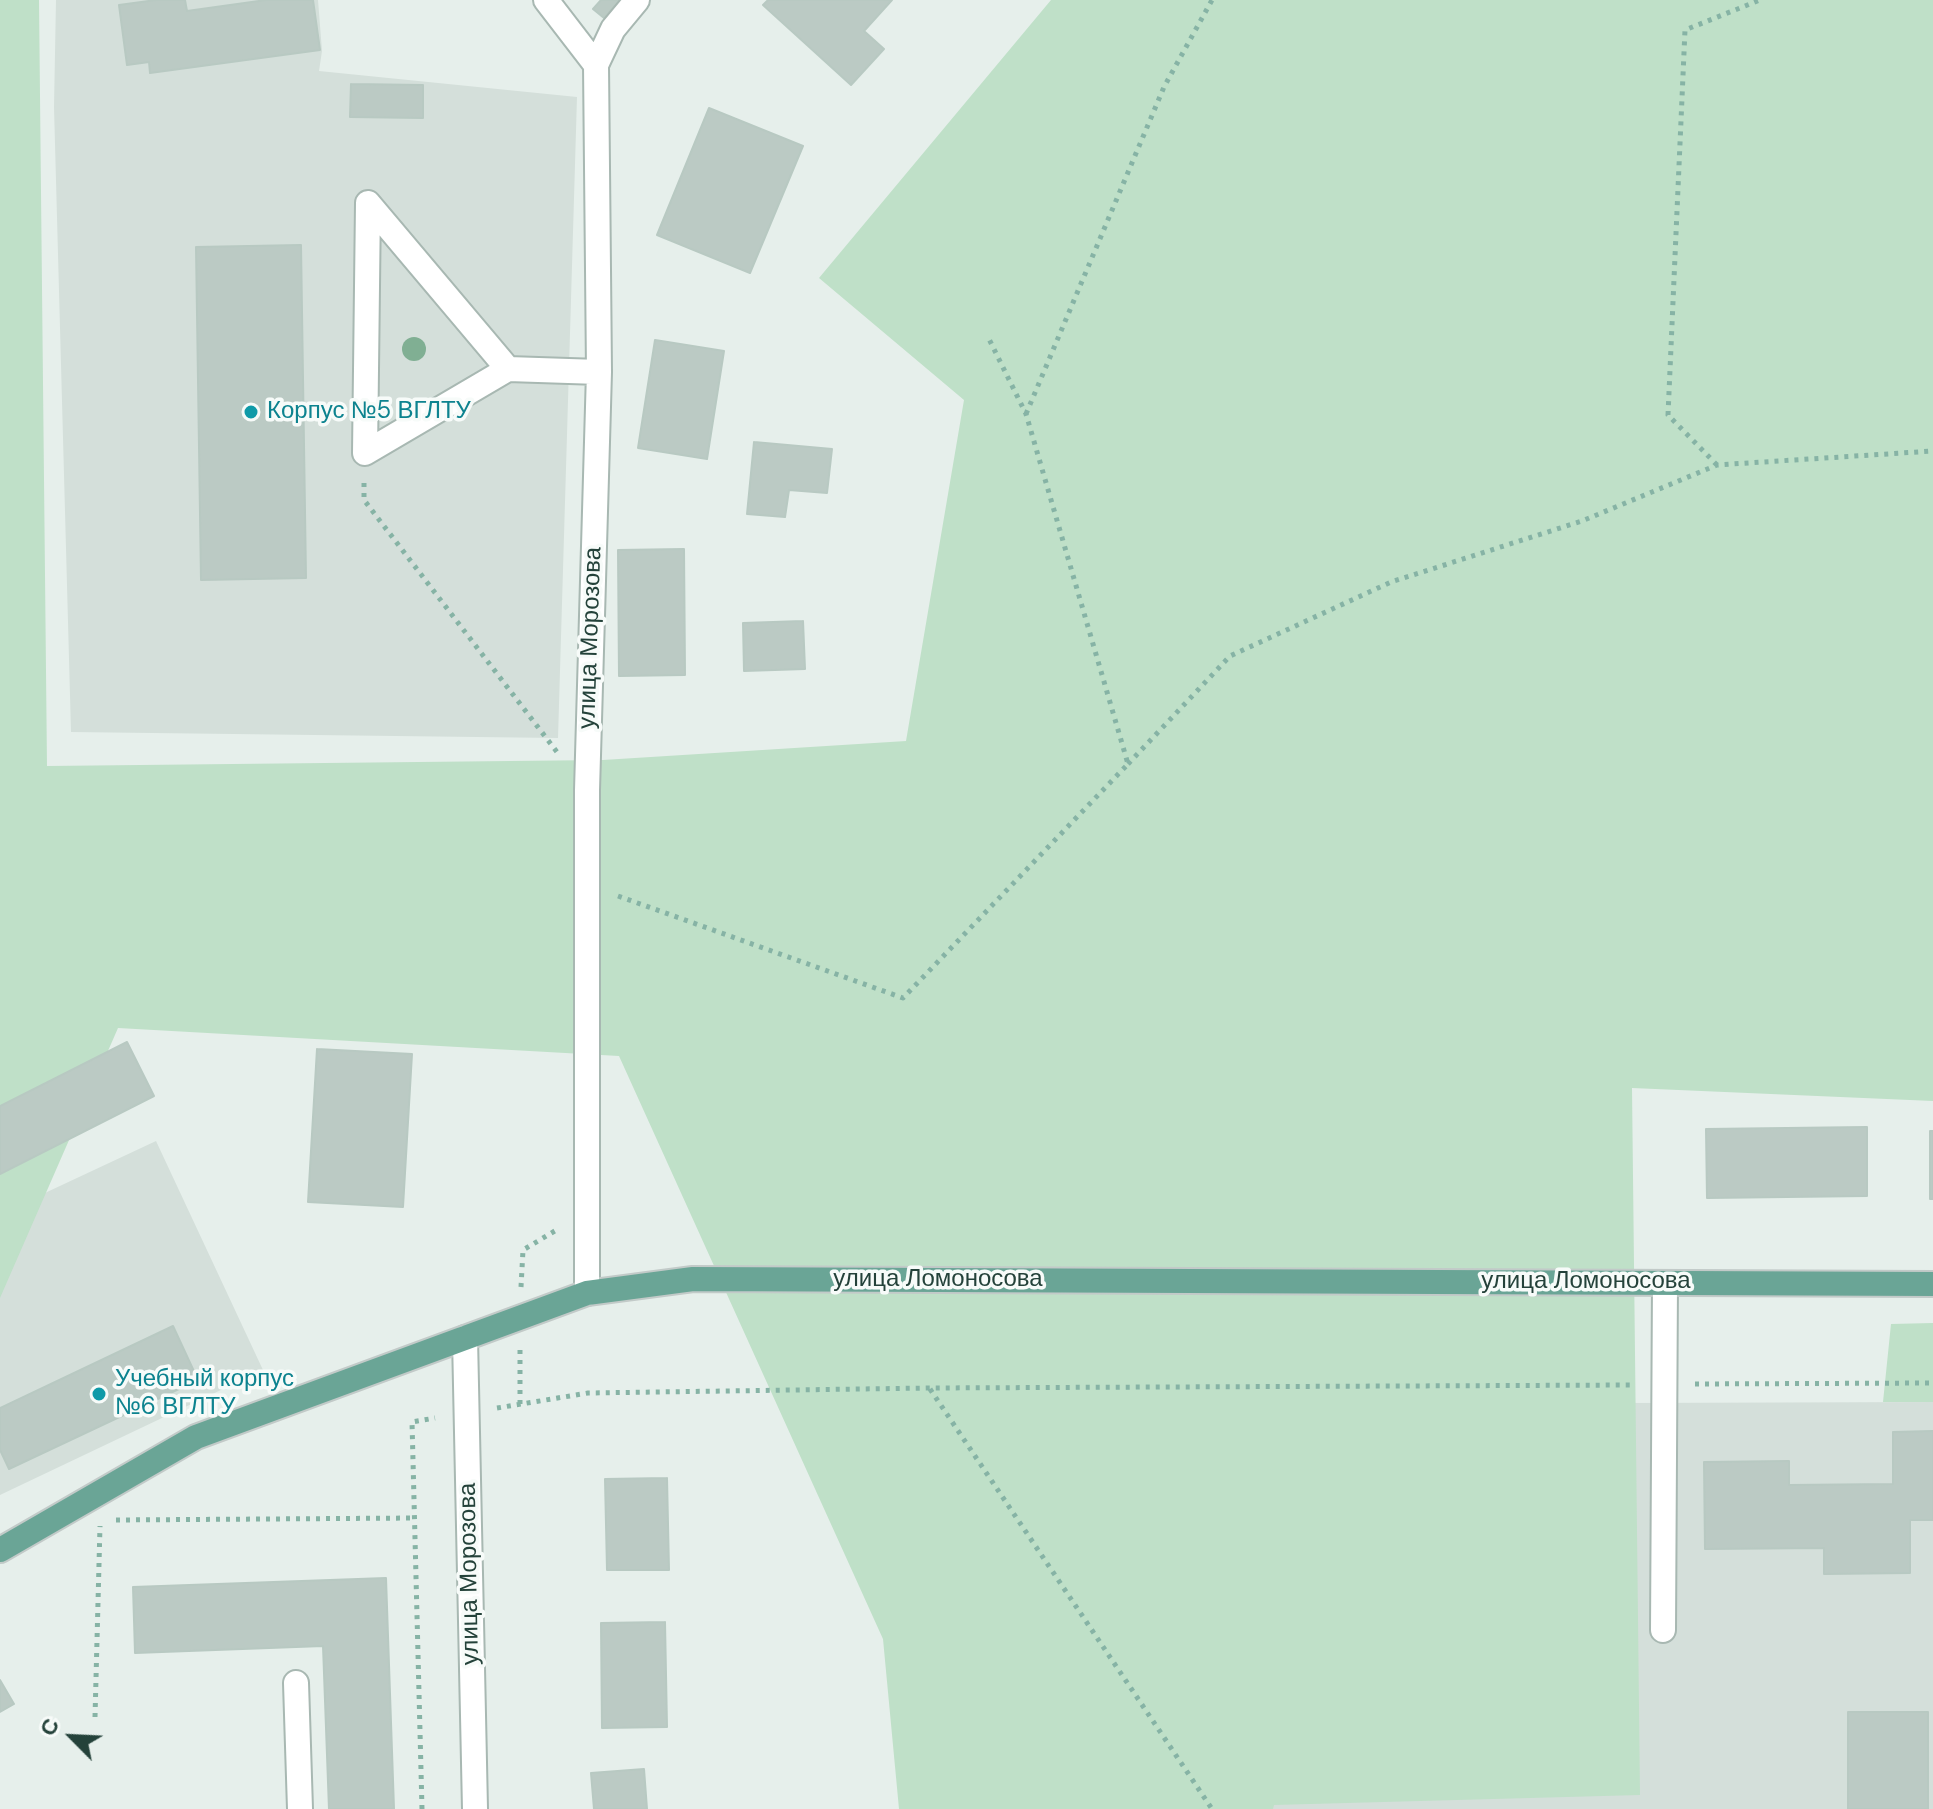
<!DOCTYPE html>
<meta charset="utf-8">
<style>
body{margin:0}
#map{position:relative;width:1933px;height:1809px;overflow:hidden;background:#e6efeb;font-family:"DM Sans",sans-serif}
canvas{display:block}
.north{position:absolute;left:32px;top:1697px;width:80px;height:80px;-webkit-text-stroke:6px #f7fbf9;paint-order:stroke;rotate:294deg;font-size:22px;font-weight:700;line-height:32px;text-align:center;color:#24423a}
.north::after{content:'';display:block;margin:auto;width:28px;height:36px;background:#24423a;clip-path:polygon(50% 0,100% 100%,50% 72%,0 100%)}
</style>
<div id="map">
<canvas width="1933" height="1809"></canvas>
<div class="north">С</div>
</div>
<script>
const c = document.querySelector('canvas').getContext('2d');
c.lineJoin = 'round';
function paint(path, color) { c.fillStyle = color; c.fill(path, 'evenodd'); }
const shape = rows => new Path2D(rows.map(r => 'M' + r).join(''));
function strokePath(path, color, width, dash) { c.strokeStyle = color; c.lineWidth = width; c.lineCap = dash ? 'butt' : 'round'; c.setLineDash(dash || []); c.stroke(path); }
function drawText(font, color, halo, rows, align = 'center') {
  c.font = font + ' "DM Sans",sans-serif'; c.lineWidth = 7; c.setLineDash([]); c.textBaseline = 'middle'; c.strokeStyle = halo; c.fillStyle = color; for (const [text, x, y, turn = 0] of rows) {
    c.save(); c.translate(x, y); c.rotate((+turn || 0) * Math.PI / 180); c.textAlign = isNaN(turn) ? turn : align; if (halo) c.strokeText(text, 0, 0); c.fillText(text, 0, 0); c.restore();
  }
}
paint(shape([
 [56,0,318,0,322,51,319,71,577,97,558,738,71,732,54,107],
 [156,1141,263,1370,0,1495,0,1214],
 [1933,1402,1933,1809,1265,1809,1627,1403]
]), '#d4dfda');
paint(shape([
 [0,0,39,0,47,766,603,760,906,741,964,400,819,278,1051,0,1933,0,1933,1101,1632,1088,1640,1795,1274,1805,1273,1809,899,1809,883,1639,619,1056,118,1028,0,1298],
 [1933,1323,1933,1402,1883,1402,1891,1324]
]), '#bfe0c8');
const building = shape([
 [156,0,185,0,187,11,266,0,313,0,320,50,150,73,149,62,127,65,119,5,156,0],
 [601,0,620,0,604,18,593,9,601,0],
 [768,0,892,0,864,31,884,49,851,85,763,5,768,0],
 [351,84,423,85,423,118,350,117,351,84],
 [709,108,803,146,750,273,657,235,709,108],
 [301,245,306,578,201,580,196,247,301,245],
 [655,340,724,351,707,459,638,448,655,340],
 [754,442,832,449,827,493,789,490,785,517,747,514,754,442],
 [684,549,685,675,619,676,618,550,684,549],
 [803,621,805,669,744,671,743,623,803,621],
 [127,1042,154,1096,0,1174,0,1106,127,1042],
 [317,1049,412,1054,403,1207,308,1202,317,1049],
 [1867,1127,1867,1196,1707,1198,1706,1129,1867,1127],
 [1930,1131,1933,1131,1933,1199,1930,1199,1930,1131],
 [173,1326,198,1380,9,1469,0,1450,0,1408,173,1326],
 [1933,1431,1933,1520,1910,1520,1910,1573,1824,1574,1824,1548,1705,1549,1704,1462,1789,1461,1789,1485,1893,1484,1893,1432,1933,1431],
 [667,1478,669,1570,607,1570,605,1479,667,1478],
 [386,1578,394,1809,329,1809,323,1646,135,1653,133,1587,386,1578],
 [665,1622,667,1727,602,1728,601,1623,665,1622],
 [0,1680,14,1704,0,1712,0,1680],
 [1848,1712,1928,1712,1928,1809,1848,1809,1848,1712],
 [644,1769,647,1809,594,1809,591,1773,644,1769]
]);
paint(building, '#bbcac4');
strokePath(building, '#b8c9c2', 2);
const minor = shape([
 [546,0,596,65,599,372,587,790,587,1293],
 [596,65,613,29,637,0],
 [508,369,368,203,365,453,508,369,599,372],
 [465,1338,475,1809],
 [1663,1630,1665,1283],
 [296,1683,300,1809]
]);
const major = shape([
 [0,1550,196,1437,587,1293,693,1279,1933,1284]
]);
strokePath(minor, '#a8b8b2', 28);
strokePath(major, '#c2cac8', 28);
strokePath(shape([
 [1026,414,1164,87,1212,0],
 [1717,465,1668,415,1685,30,1760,0],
 [364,483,364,500,557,752],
 [1128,764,1230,656,1391,582,1582,521,1717,465,1933,451],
 [618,896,903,998,1128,764,1026,414,987,335],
 [521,1287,523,1250,558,1229],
 [1695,1384,1933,1383],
 [930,1389,1212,1809],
 [520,1404,520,1349],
 [497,1408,588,1393,929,1388,1633,1385],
 [116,1520,415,1518],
 [95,1717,100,1526],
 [422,1809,412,1422,435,1418]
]), '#86b3a5', 5, [4, 6]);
strokePath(minor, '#fff', 24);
strokePath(major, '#6aa596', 24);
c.fillStyle = '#80af93';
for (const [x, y] of [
 [414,349]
]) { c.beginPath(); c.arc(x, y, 12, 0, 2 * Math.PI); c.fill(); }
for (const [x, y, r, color] of [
 [251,412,8,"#0f9aa8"],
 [99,1394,8,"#0f9aa8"]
]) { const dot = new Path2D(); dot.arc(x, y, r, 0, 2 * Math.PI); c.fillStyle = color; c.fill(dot); strokePath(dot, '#f7fbf9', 3); }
drawText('24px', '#0d838f', '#f7fbf9', [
 ["Корпус №5 ВГЛТУ",267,412],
 ["Учебный корпус",115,1380],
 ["№6 ВГЛТУ",115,1408]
], 'left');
drawText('24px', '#24423a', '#f7fbf9', [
 ["улица Морозова",591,638,-88],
 ["улица Ломоносова",938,1280],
 ["улица Ломоносова",1586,1282],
 ["улица Морозова",470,1574,-91]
]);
</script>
